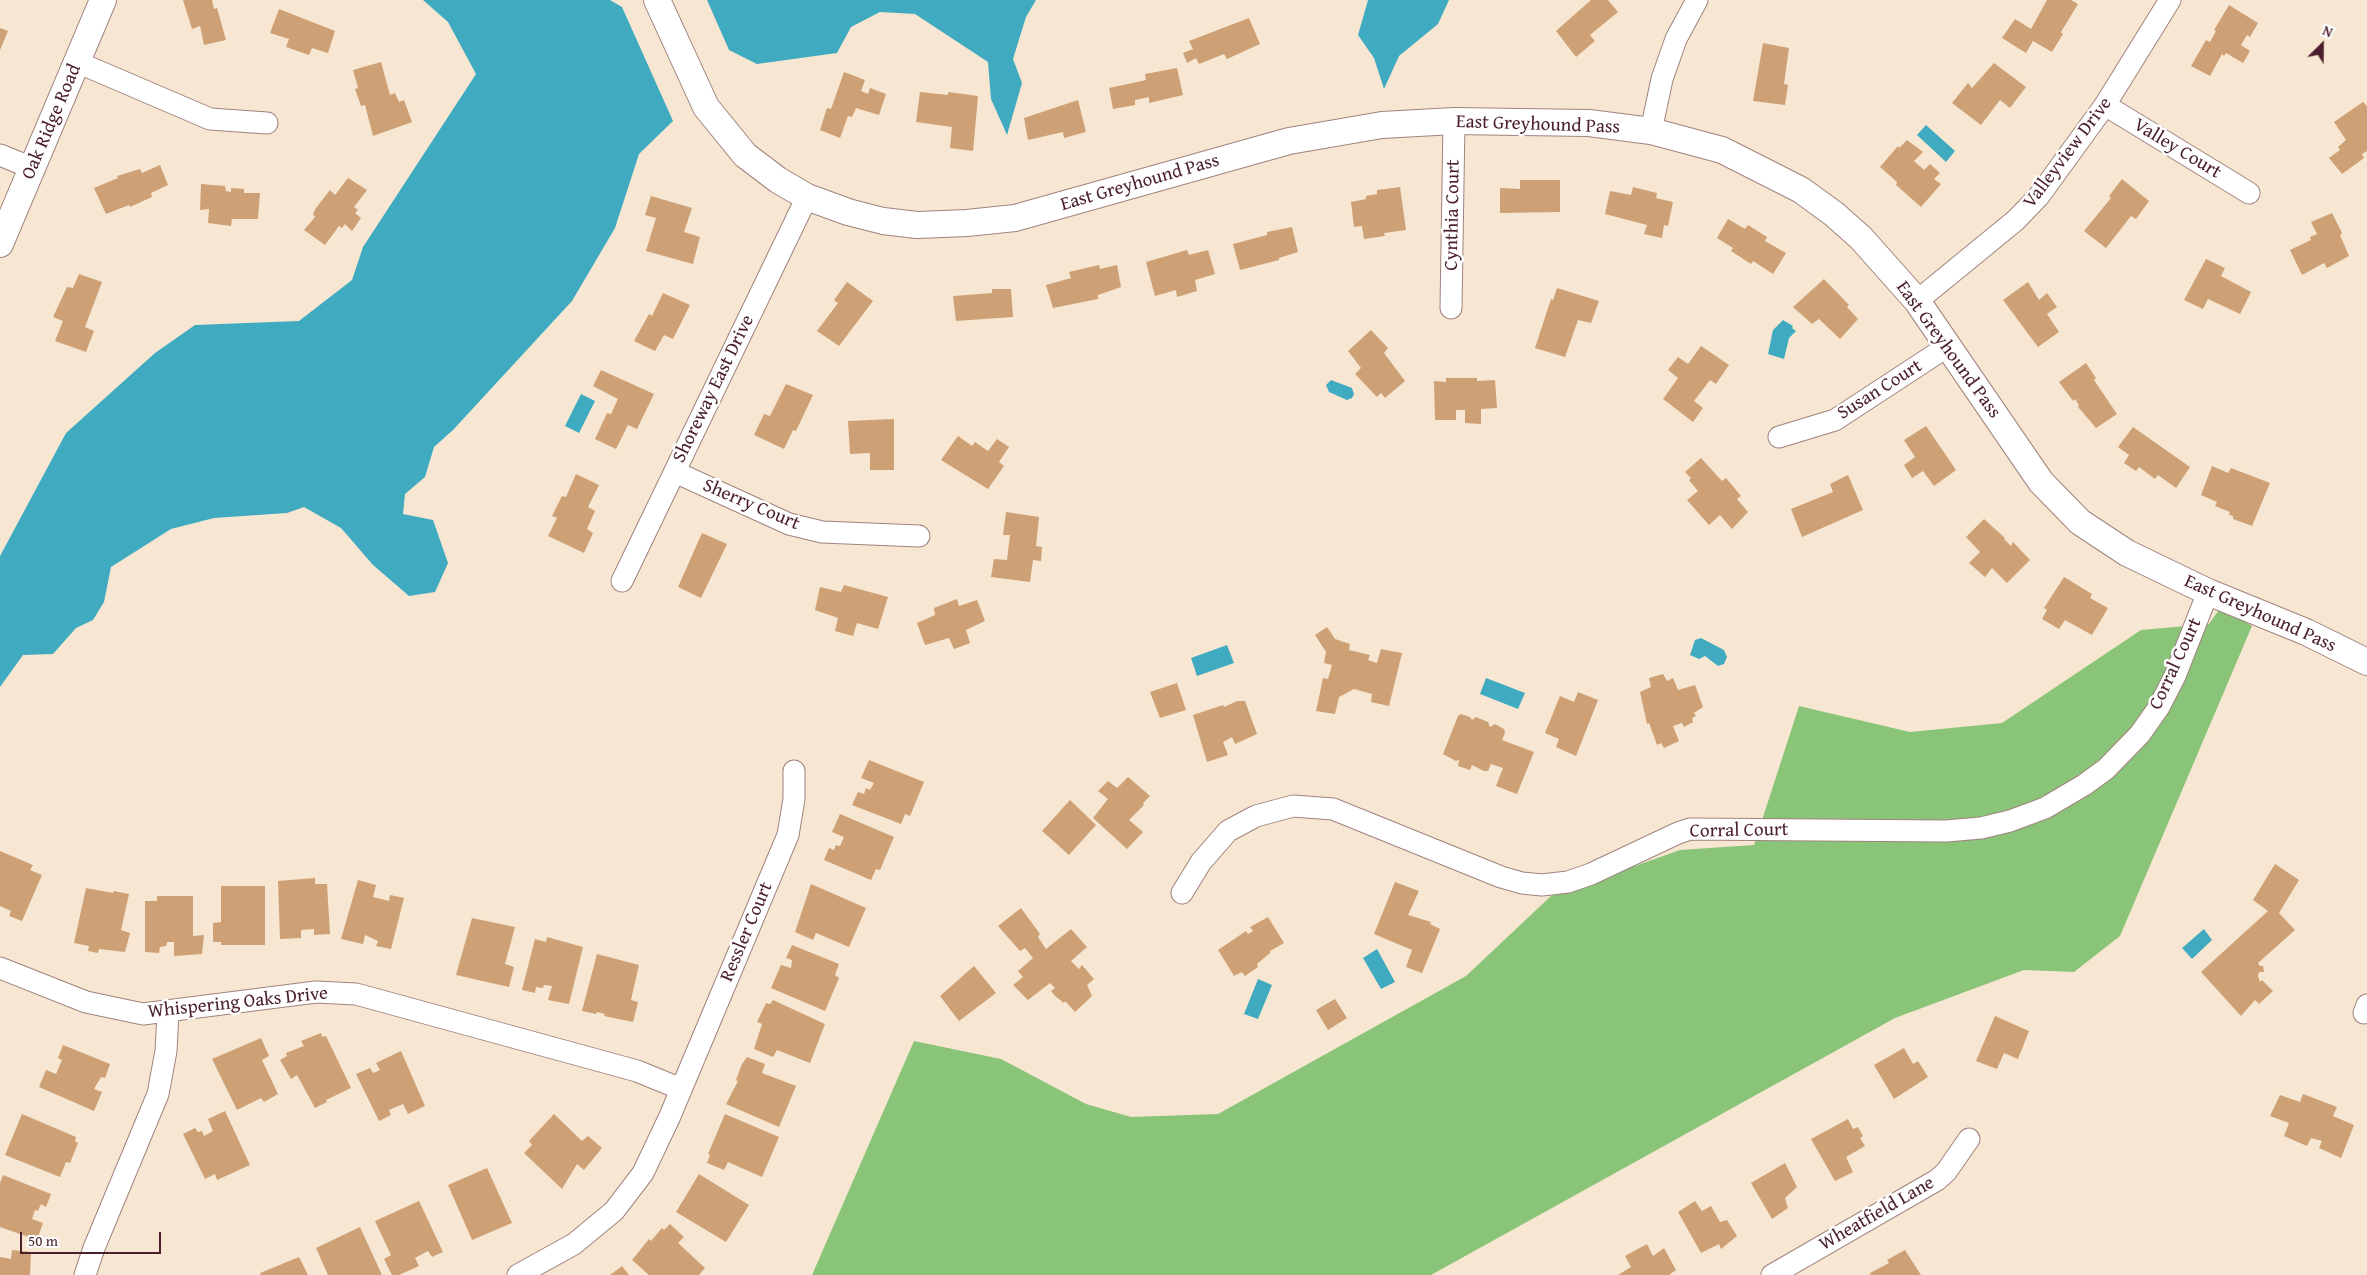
<!DOCTYPE html>
<style>
body{margin:0}
#map{position:relative;width:2367px;height:1275px;overflow:hidden;background:#f7e7d2;font-family:"Gentium Book Plus",serif}
canvas{display:block}
.north{position:absolute;left:2297px;top:20px;width:50px;height:50px;-webkit-text-stroke:4px #fff;paint-order:stroke;rotate:23deg;font-size:14px;font-weight:700;line-height:20px;text-align:center;color:#4a1f2b}
.north::after{content:'';display:block;margin:auto;width:18px;height:22px;background:#4a1f2b;clip-path:polygon(50% 0,100% 100%,50% 72%,0 100%)}
.scale{position:absolute;left:20px;top:1232px;width:141px;height:22px;box-sizing:border-box;border:2px solid #4a1f2b;border-top:0;padding-left:6px;font-size:15px;line-height:18px;white-space:nowrap;color:#4a1f2b;-webkit-text-stroke:4px #fff;paint-order:stroke}
</style>
<div id="map">
<canvas width="2367" height="1275"></canvas>
<div class="north">N</div>
<div class="scale">50 m</div>
</div>
<script>
const c = document.querySelector('canvas').getContext('2d');
c.lineJoin = 'round';
function paint(path, color) { c.fillStyle = color; c.fill(path, 'evenodd'); }
const shape = rows => new Path2D(rows.map(r => 'M' + r).join(''));
function strokePath(path, color, width, dash) { c.strokeStyle = color; c.lineWidth = width; c.lineCap = dash ? 'butt' : 'round'; c.setLineDash(dash || []); c.stroke(path); }
function drawText(font, color, halo, rows, align = 'center') {
  c.font = font + ' "Gentium Book Plus",serif'; c.lineWidth = 5; c.setLineDash([]); c.textBaseline = 'middle'; c.strokeStyle = halo; c.fillStyle = color; for (const [text, x, y, turn = 0] of rows) {
    c.save(); c.translate(x, y); c.rotate((+turn || 0) * Math.PI / 180); c.textAlign = isNaN(turn) ? turn : align; if (halo) c.strokeText(text, 0, 0); c.fillText(text, 0, 0); c.restore();
  }
}
paint(shape([
 [2221,607,2252,626,2120,936,2074,972,2024,970,1895,1018,1431,1275,812,1275,914,1041,1001,1059,1086,1104,1131,1117,1218,1114,1466,976,1551,896,1680,850,1754,845,1799,706,1910,732,2002,723,2141,630,2209,624]
]), '#8ac479');
paint(shape([
 [423,0,610,0,622,7,673,121,639,154,615,228,572,301,453,430,434,447,425,477,405,494,403,514,433,520,448,563,435,592,409,596,373,565,341,528,304,507,287,513,214,518,171,529,111,567,104,602,93,620,76,628,53,654,23,655,0,687,0,556,66,433,155,353,195,325,299,321,352,280,363,247,476,74,448,22],
 [707,0,1036,0,1026,17,1013,59,1022,83,1007,135,991,99,988,62,915,14,880,12,851,27,837,53,757,64,729,50],
 [1368,0,1449,0,1438,24,1399,56,1384,89,1374,58,1358,35],
 [1926,125,1955,151,1946,162,1917,135],
 [1783,320,1793,326,1792,328,1796,331,1789,338,1784,359,1768,354,1773,330],
 [1331,380,1352,388,1354,394,1352,398,1347,400,1329,392,1326,385],
 [581,394,595,401,579,433,565,426],
 [1701,638,1724,650,1727,657,1724,664,1718,666,1705,656,1699,659,1690,655,1695,640],
 [1227,645,1234,663,1197,676,1191,658],
 [1486,678,1525,693,1518,709,1480,694],
 [2204,929,2212,940,2192,959,2182,948],
 [1377,949,1395,982,1381,989,1363,958],
 [1258,979,1272,985,1258,1019,1244,1014]
]), '#40abc0');
paint(shape([
 [183,0,212,0,214,9,217,8,226,40,204,45,200,26,192,29],
 [1591,0,1608,0,1618,12,1590,35,1595,41,1576,57,1556,31],
 [2047,0,2071,0,2078,4,2061,32,2063,34,2052,52,2033,41,2026,53,2002,38,2015,19,2031,29],
 [2229,5,2258,23,2250,37,2247,35,2241,45,2250,51,2243,63,2226,53,2224,56,2222,54,2210,76,2191,66,2206,40,2210,42,2216,31,2214,30],
 [279,9,335,31,328,53,312,48,309,55,286,47,289,39,270,33],
 [1249,18,1260,44,1227,59,1224,54,1199,64,1196,58,1187,63,1183,53,1193,49,1189,41],
 [0,28,8,31,0,50],
 [1763,43,1789,48,1784,84,1788,85,1785,105,1753,101],
 [381,62,390,95,395,93,399,102,404,100,412,122,373,136,365,105,361,106,355,89,358,88,353,70],
 [1994,63,2026,87,2010,108,2000,100,1981,125,1952,103,1968,83,1972,88],
 [1177,68,1183,95,1149,103,1149,97,1135,100,1135,105,1113,109,1109,88,1146,80,1145,74],
 [844,72,865,80,861,91,868,94,870,88,886,94,879,115,856,108,852,117,848,116,840,138,820,130,827,108,831,109],
 [920,92,948,95,948,92,978,96,973,151,950,148,952,127,916,122],
 [1078,100,1086,132,1064,138,1063,132,1028,140,1024,118],
 [2363,102,2367,106,2367,151,2362,154,2364,158,2342,174,2329,158,2340,150,2338,147,2346,140,2334,122],
 [1907,140,1923,152,1914,161,1924,170,1930,164,1940,173,1934,179,1941,184,1921,207,1896,185,1897,182,1880,167,1898,146,1899,148],
 [160,165,168,185,151,193,152,197,130,207,129,205,106,214,94,188,118,178,117,176,140,169,142,173],
 [348,178,367,190,354,207,358,210,355,213,361,218,352,231,345,224,342,228,339,226,325,245,304,230,315,217,313,214,316,208,330,190,335,195],
 [2122,179,2149,201,2136,219,2131,216,2106,248,2084,231,2111,198,2109,196],
 [1520,180,1560,180,1560,212,1500,213,1500,188,1520,189],
 [201,184,225,186,226,191,231,192,231,188,244,189,244,193,260,193,258,219,232,219,231,226,208,223,209,209,200,210],
 [1400,187,1406,230,1384,233,1385,236,1364,239,1362,226,1354,227,1351,202,1366,199,1366,196,1377,194,1377,190],
 [1633,187,1657,193,1656,198,1673,202,1668,226,1664,225,1662,238,1644,234,1647,225,1605,214,1610,191,1631,195],
 [651,196,692,208,684,232,700,237,693,264,646,251,656,218,645,215],
 [2332,213,2342,233,2340,235,2349,256,2327,268,2324,263,2302,275,2290,250,2311,240,2310,237,2317,234,2311,222],
 [1728,219,1745,229,1748,225,1767,237,1765,241,1786,253,1773,274,1753,261,1751,264,1731,251,1733,248,1717,238],
 [1292,227,1298,252,1279,258,1279,260,1240,270,1233,244,1267,235,1267,232],
 [1187,250,1189,255,1208,250,1215,274,1195,280,1197,291,1177,297,1176,290,1155,296,1146,262],
 [2206,259,2225,268,2221,276,2251,292,2240,314,2208,299,2203,309,2184,300],
 [1099,265,1100,269,1117,265,1121,287,1098,295,1098,299,1053,308,1046,285,1071,278,1069,272],
 [79,274,102,282,85,327,94,331,86,352,55,341,63,321,53,317,67,287,73,288],
 [1824,279,1849,305,1847,307,1858,319,1840,339,1819,319,1812,324,1793,307],
 [847,282,873,301,839,346,817,331,838,303,834,300],
 [2028,282,2039,300,2047,293,2057,307,2047,314,2059,332,2038,347,2003,300],
 [1557,288,1599,301,1591,323,1578,320,1565,357,1535,348,1551,299,1553,300],
 [992,289,1011,289,1013,317,956,321,953,296,992,293],
 [663,293,690,305,673,339,664,335,655,351,634,341,649,314,652,316],
 [1371,330,1388,348,1384,353,1405,381,1385,398,1381,393,1377,397,1355,374,1361,368,1348,351],
 [1701,346,1729,365,1716,384,1710,380,1694,401,1703,408,1693,422,1663,399,1678,378,1668,370,1678,357,1688,364],
 [2086,363,2096,378,2094,380,2117,414,2096,428,2078,407,2079,405,2075,399,2073,401,2059,382],
 [601,370,654,394,637,429,628,425,616,449,595,439,607,413,611,414,618,399,593,386],
 [1446,378,1477,378,1477,381,1495,380,1497,408,1481,409,1481,424,1465,423,1465,410,1456,410,1456,420,1435,420,1434,381,1446,382],
 [786,384,813,395,796,431,793,430,784,449,754,435,764,414,770,416],
 [894,419,894,470,870,470,870,453,850,454,848,421],
 [1926,426,1956,470,1934,486,1923,471,1912,478,1904,465,1915,457,1904,440],
 [2133,427,2190,467,2176,488,2158,475,2155,479,2139,467,2136,471,2124,463,2129,455,2118,447],
 [958,436,972,446,975,442,988,451,997,439,1009,447,999,462,1004,466,988,489,941,460],
 [1701,458,1722,481,1726,478,1741,496,1737,499,1748,512,1732,529,1720,515,1709,525,1687,500,1698,491,1689,480,1691,478,1685,472],
 [2212,466,2228,473,2231,468,2270,483,2252,526,2233,519,2233,516,2229,515,2230,512,2215,506,2217,502,2201,495],
 [576,474,599,485,588,507,595,511,587,529,593,533,584,553,548,536,557,518,552,516,562,496,566,497],
 [1848,475,1863,510,1802,537,1791,509,1833,492,1830,484],
 [1006,512,1039,517,1036,546,1042,547,1041,561,1033,560,1030,582,991,577,994,559,1007,560,1010,535,1003,535],
 [1984,519,2005,538,2004,539,2011,546,2013,542,2030,560,2007,583,1992,568,1985,577,1969,563,1980,552,1966,537],
 [702,533,727,544,701,598,678,587],
 [2064,577,2092,594,2090,598,2108,608,2092,635,2065,620,2059,629,2042,619,2047,610,2044,608],
 [844,585,888,597,878,629,857,623,853,636,835,631,838,618,815,610,820,587,841,592],
 [957,599,959,606,977,600,985,621,966,630,970,643,954,649,949,638,925,645,917,623,935,615,934,608],
 [1327,627,1335,639,1350,644,1349,650,1370,655,1368,660,1377,663,1381,649,1402,653,1389,706,1371,702,1372,694,1354,689,1339,697,1335,714,1316,711,1323,678,1328,679,1332,665,1324,663,1326,652,1315,635],
 [1663,674,1667,681,1673,678,1678,690,1695,685,1703,707,1694,713,1696,716,1692,718,1693,722,1684,727,1682,723,1673,726,1679,741,1664,748,1661,743,1657,745,1649,723,1647,724,1640,692,1651,687,1649,678],
 [1177,683,1186,710,1160,718,1150,692],
 [1578,692,1598,700,1576,756,1556,747,1559,739,1545,733,1560,696,1574,702],
 [1237,701,1245,701,1257,734,1235,744,1232,737,1223,742,1228,755,1207,762,1193,715,1223,705,1224,707],
 [1461,714,1470,717,1472,720,1476,717,1488,722,1490,727,1495,724,1504,729,1505,733,1502,740,1534,752,1517,794,1496,786,1503,768,1491,764,1488,771,1484,771,1472,765,1470,770,1458,766,1459,760,1456,761,1443,754,1458,716],
 [869,760,924,782,910,816,905,814,901,824,852,805,858,792,864,794,866,788,870,790,874,783,861,778],
 [1128,777,1150,796,1143,803,1144,805,1129,820,1143,832,1127,849,1093,818,1108,799,1098,791,1108,781,1117,788],
 [1070,800,1096,825,1069,855,1042,831],
 [840,814,894,837,880,870,876,869,871,880,824,860,829,848,834,850,836,845,840,846,844,837,832,832],
 [0,851,33,865,30,870,42,875,22,921,9,916,11,911,0,906],
 [2275,864,2299,880,2279,913,2295,930,2258,963,2260,966,2263,966,2264,972,2259,972,2258,976,2260,982,2262,980,2273,991,2259,1004,2255,1000,2241,1016,2201,972,2268,911,2253,900],
 [315,878,315,884,327,884,330,934,314,935,314,929,301,930,301,938,280,939,278,881],
 [358,880,376,885,373,897,389,901,390,895,404,898,391,949,376,946,378,941,365,935,363,944,341,939],
 [1395,882,1419,891,1408,915,1431,922,1430,924,1440,929,1422,973,1406,967,1412,950,1374,934],
 [811,884,866,908,849,947,816,933,813,940,795,932],
 [221,886,265,886,265,945,221,945,221,942,213,942,213,923,221,922],
 [86,888,113,893,114,891,129,894,121,930,130,933,125,952,99,949,98,953,88,951,89,946,74,943],
 [157,896,193,896,193,936,204,935,202,954,174,956,174,942,167,942,166,946,160,947,159,953,145,952,145,901,157,901],
 [1021,908,1040,934,1038,937,1046,949,1071,929,1087,947,1071,961,1079,969,1082,965,1094,979,1087,985,1092,996,1075,1012,1065,1001,1064,1003,1055,996,1051,991,1055,988,1050,983,1028,1000,1013,985,1023,977,1018,971,1033,958,1025,948,1020,951,998,926],
 [1268,917,1284,943,1270,951,1270,953,1257,964,1258,967,1245,976,1242,972,1234,976,1218,950,1246,931,1248,934,1253,931,1250,927],
 [472,918,515,927,505,964,514,967,509,987,456,975],
 [547,937,583,947,569,1004,548,1000,552,986,544,985,543,988,536,987,535,993,522,990,535,939,546,942],
 [792,945,839,964,835,975,839,978,825,1011,771,988,781,965,791,968,792,960,786,958],
 [597,954,639,965,631,1000,638,1002,633,1022,604,1016,605,1014,597,1012,596,1014,582,1011],
 [974,966,996,993,959,1021,940,996],
 [1335,999,1347,1018,1328,1030,1316,1010],
 [773,1000,825,1024,810,1063,777,1050,773,1057,754,1049,762,1024,757,1022,766,1003,770,1004],
 [1995,1016,2029,1031,2018,1059,2004,1053,1997,1069,1976,1061],
 [321,1033,322,1037,326,1036,351,1088,326,1100,327,1102,315,1108,297,1075,291,1079,280,1060,287,1056,286,1053,304,1046,301,1041],
 [261,1038,269,1056,262,1060,278,1094,264,1102,261,1098,237,1110,212,1059],
 [63,1045,110,1064,105,1078,101,1077,94,1089,102,1092,94,1111,39,1087,46,1070,56,1074,62,1060,58,1058],
 [1904,1048,1913,1064,1918,1061,1928,1077,1894,1099,1874,1065],
 [401,1051,425,1106,408,1114,403,1104,389,1110,391,1115,379,1121,356,1074,370,1068,373,1073,380,1070,376,1063],
 [747,1057,765,1064,762,1073,796,1086,779,1127,726,1104,738,1081,736,1080,742,1064],
 [2303,1094,2337,1107,2333,1116,2354,1125,2341,1158,2319,1148,2322,1141,2311,1138,2307,1146,2284,1136,2289,1123,2270,1116,2280,1095,2300,1102],
 [225,1111,250,1165,217,1180,215,1174,205,1179,183,1134,195,1128,198,1132,202,1131,204,1136,213,1131,208,1119],
 [22,1114,76,1137,75,1141,78,1143,70,1163,66,1162,60,1177,5,1155],
 [554,1114,582,1141,588,1136,602,1148,584,1170,577,1164,562,1189,524,1153,532,1145,529,1141],
 [725,1114,779,1137,762,1177,728,1162,724,1170,707,1163,710,1155,708,1154],
 [1848,1119,1853,1129,1858,1127,1863,1136,1860,1138,1865,1146,1846,1157,1853,1172,1835,1181,1811,1139],
 [1785,1163,1797,1187,1785,1198,1788,1208,1772,1219,1751,1183],
 [487,1168,512,1223,472,1240,448,1185],
 [699,1174,749,1205,726,1242,676,1212],
 [3,1175,51,1194,46,1207,41,1204,38,1211,35,1210,32,1219,43,1223,37,1240,0,1227,0,1183],
 [419,1201,443,1252,432,1257,428,1251,415,1258,419,1266,399,1275,392,1275,384,1259,391,1255,375,1221],
 [1695,1201,1702,1211,1711,1206,1720,1222,1727,1220,1737,1236,1721,1249,1719,1244,1701,1253,1678,1212],
 [670,1224,684,1237,678,1243,705,1268,699,1275,649,1275,632,1260,649,1239,651,1241,662,1228,664,1230],
 [360,1227,382,1275,328,1275,316,1248],
 [1647,1244,1653,1256,1664,1248,1676,1270,1669,1275,1618,1275,1631,1267,1625,1256],
 [12,1250,31,1252,30,1275,0,1275,0,1257,11,1259],
 [1905,1250,1921,1275,1871,1275,1870,1273,1889,1263,1887,1260],
 [299,1257,308,1275,261,1275,260,1273],
 [622,1266,629,1275,610,1275]
]), '#cea075');
const minor = shape([
 [77,62,210,119,267,123],
 [2105,105,2249,193],
 [1651,131,1662,79,1676,39,1697,0],
 [0,155,32,168],
 [1917,301,2016,220,2039,196,2105,105,2170,0],
 [1451,308,1454,121],
 [1779,437,1835,420,1948,346],
 [675,472,789,524,822,532,919,536],
 [622,581,807,197],
 [1182,893,1201,862,1228,831,1256,816,1293,806,1333,809,1501,877,1522,883,1542,885,1568,882,1591,874,1678,833,1690,829,1946,831,1981,828,2010,821,2045,808,2084,785,2106,769,2140,734,2159,707,2175,676,2208,592],
 [0,968,86,1002,143,1014,316,992,356,994,637,1071,681,1089],
 [2364,1013,2367,1005],
 [85,1275,94,1248,158,1094,166,1051,168,1013],
 [518,1275,574,1244,614,1211,643,1173,670,1116,788,835,794,799,794,771],
 [1772,1275,1937,1180,1946,1172,1969,1139]
]);
const tertiary = shape([
 [657,0,706,107,745,155,778,180,807,197,848,212,883,221,917,225,967,223,1015,218,1289,141,1382,125,1454,121,1589,123,1651,131,1722,150,1801,190,1834,214,1861,238,1917,301,2041,482,2080,522,2127,553,2208,592,2306,632,2367,662],
 [0,244,103,0]
]);
strokePath(minor, '#a0837e', 23);
strokePath(tertiary, '#a0837e', 28);
strokePath(minor, '#fff', 21);
strokePath(tertiary, '#fff', 26);
drawText('19px', '#4a1f2b', '#fff', [
 ["Oak Ridge Road",52,122,-67],
 ["East Greyhound Pass",1538,125,2],
 ["Valley Court",2177,149,31],
 ["Valleyview Drive",2068,153,-53],
 ["East Greyhound Pass",1140,183,-16],
 ["Cynthia Court",1453,215,-89],
 ["East Greyhound Pass",1948,350,54],
 ["Shoreway East Drive",714,389,-64],
 ["Susan Court",1880,390,-32],
 ["Sherry Court",751,505,23],
 ["East Greyhound Pass",2260,614,24],
 ["Corral Court",2176,664,-65],
 ["Corral Court",1739,831,-1],
 ["Ressler Court",747,932,-67],
 ["Whispering Oaks Drive",238,1003,-6],
 ["Wheatfield Lane",1877,1214,-30]
]);
</script>
